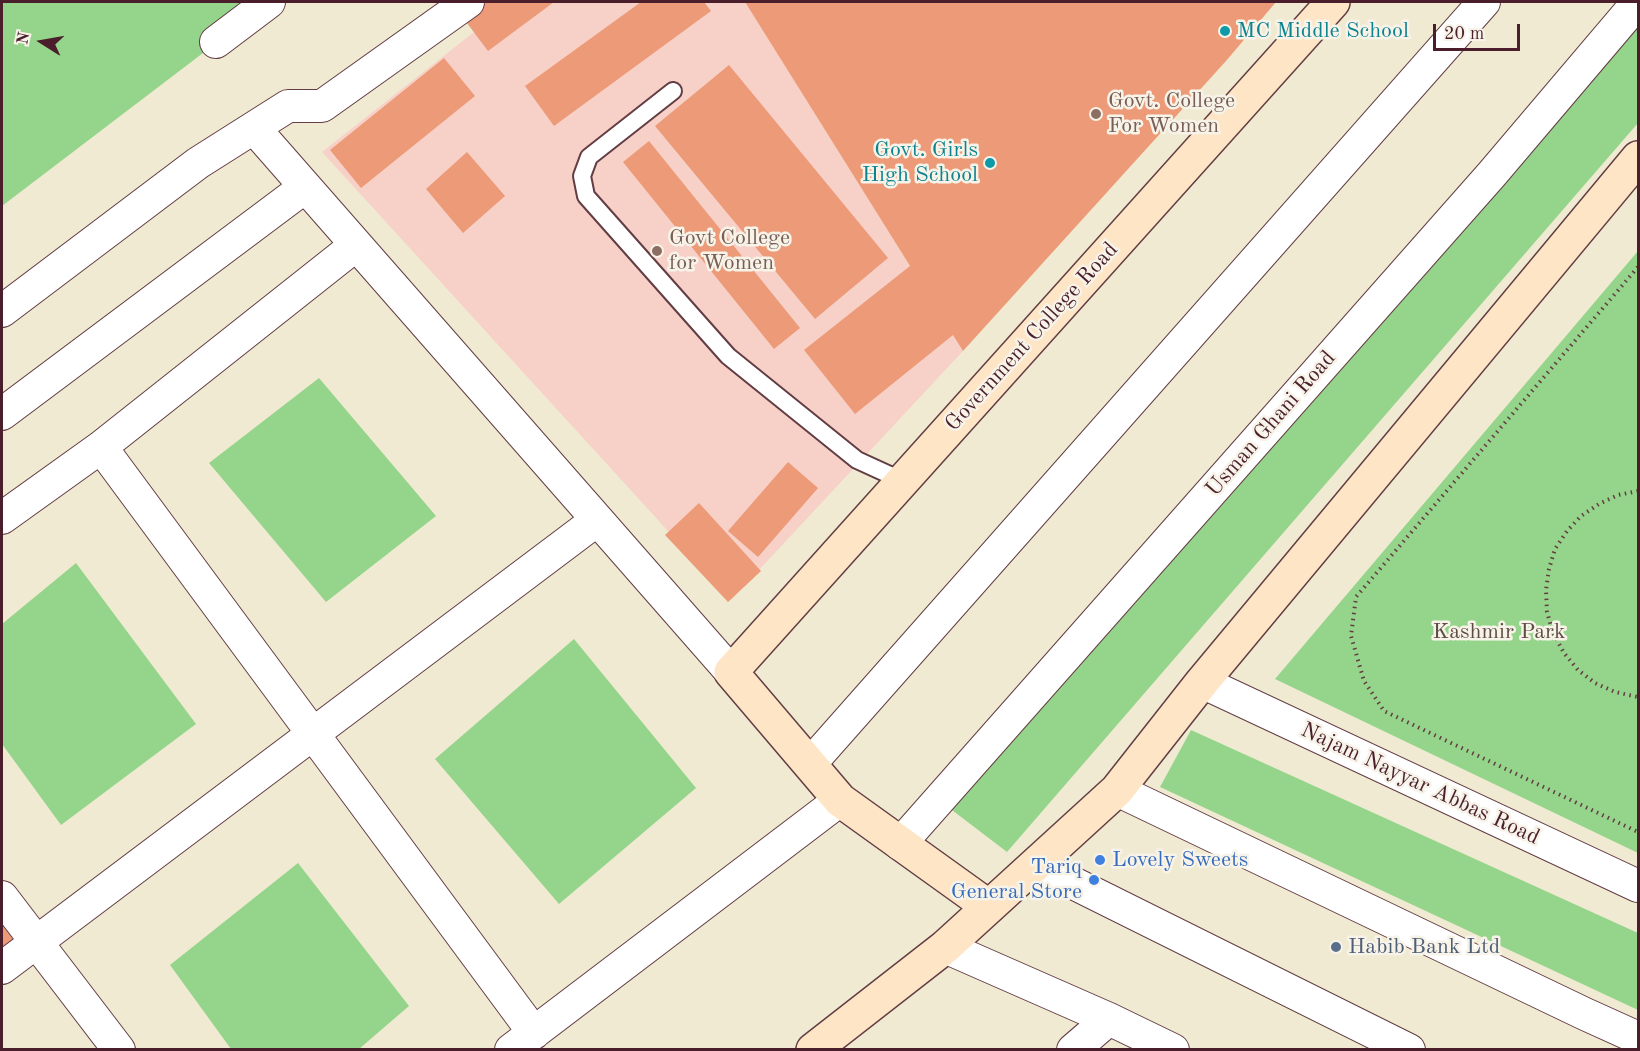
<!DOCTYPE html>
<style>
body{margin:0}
#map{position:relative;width:1640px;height:1051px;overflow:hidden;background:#f0ead2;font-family:"Old Standard TT",serif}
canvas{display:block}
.frame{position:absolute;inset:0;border:3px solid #4a1f2b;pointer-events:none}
.north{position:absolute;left:12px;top:12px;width:60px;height:60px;-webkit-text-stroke:4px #f7f3e8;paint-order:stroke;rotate:281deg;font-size:16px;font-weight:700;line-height:24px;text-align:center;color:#4a1f2b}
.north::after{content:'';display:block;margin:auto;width:21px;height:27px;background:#4a1f2b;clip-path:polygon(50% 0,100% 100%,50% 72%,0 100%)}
.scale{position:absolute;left:1433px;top:24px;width:87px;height:27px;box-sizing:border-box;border:3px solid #4a1f2b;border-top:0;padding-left:8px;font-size:18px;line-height:21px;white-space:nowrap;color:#4a1f2b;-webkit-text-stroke:4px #f7f3e8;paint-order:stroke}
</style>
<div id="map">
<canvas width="1640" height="1051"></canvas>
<div class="frame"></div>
<div class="north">N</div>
<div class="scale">20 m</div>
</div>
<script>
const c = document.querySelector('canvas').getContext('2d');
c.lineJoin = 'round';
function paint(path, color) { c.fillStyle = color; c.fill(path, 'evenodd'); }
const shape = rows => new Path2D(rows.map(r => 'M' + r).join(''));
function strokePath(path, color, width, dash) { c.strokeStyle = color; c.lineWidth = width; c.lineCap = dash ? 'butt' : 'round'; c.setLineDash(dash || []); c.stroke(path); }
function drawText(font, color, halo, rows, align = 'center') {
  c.font = font + ' "Old Standard TT",serif'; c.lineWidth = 5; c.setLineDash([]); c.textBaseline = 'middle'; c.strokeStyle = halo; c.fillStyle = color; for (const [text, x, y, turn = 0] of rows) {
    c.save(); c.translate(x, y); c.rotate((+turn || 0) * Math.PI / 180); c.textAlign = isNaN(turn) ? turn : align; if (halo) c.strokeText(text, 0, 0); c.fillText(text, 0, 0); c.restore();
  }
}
paint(shape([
 [512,2,745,2,963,351,731,600,322,152]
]), '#f7d1c8');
paint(shape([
 [2,2,270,2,2,206],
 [1638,26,1638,123,1007,852,948,807],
 [1638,251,1638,853,1275,679],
 [319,378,436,516,326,602,209,463],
 [76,563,196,724,61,825,2,744,2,624],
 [574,639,696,788,559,904,435,759],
 [1191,730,1638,933,1638,1010,1160,787],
 [298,863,409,1006,359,1049,231,1049,170,965]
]), '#95d58b');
paint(shape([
 [487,2,554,2,488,51,464,19],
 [641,2,704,2,711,11,554,126,525,86],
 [745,2,1276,2,1226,61,963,351,953,335,855,414,804,350,910,266],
 [444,58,475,96,361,188,330,150],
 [729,65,888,258,815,319,655,126],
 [649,141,800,328,774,349,623,162],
 [467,152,505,196,463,233,426,189],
 [788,462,818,488,758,557,728,531],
 [699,503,761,571,728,602,665,535],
 [2,915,22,941,2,957]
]), '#ec9a77');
const lane = shape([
 [673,91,589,157,582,176,586,196,728,356,857,460,903,481]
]);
const street = shape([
 [216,42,269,2],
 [254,128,731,672],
 [2,311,198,163,288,106,322,106,468,2],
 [2,414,305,187],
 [101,447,534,1033],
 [2,518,101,447,356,245],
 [1202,682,1638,886],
 [810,764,1484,2],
 [1117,790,1585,1014,1638,1038],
 [900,844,1492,174,1638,2],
 [1037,865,1409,1050],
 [2,897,119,1050],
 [945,947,1109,1019,1173,1050],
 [2,968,597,520],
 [511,1050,840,800],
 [1073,1050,1109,1019]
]);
const secondary = shape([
 [989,907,840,800,731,672,1333,2],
 [813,1050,945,947,1117,790,1202,682,1638,158]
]);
strokePath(lane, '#633d44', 20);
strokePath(street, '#633d44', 34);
strokePath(secondary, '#633d44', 36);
strokePath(shape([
 [1638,267,1356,597,1351,636,1364,681,1384,711,1638,832],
 [1638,491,1618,495,1599,504,1581,516,1567,531,1555,549,1549,569,1546,590,1547,612,1553,633,1564,653,1578,670,1595,683,1615,692,1638,697]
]), '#633d44', 4, [1.5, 4.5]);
strokePath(lane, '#fff', 16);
strokePath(street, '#fff', 32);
strokePath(secondary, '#fde5c5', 33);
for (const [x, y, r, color] of [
 [1225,31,6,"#0f9aa8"],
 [1096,114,6,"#8d6e63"],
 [990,163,6,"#0f9aa8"],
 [657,251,6,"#8d6e63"],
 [1100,860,6,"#3f7fe0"],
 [1094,880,6,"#3f7fe0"],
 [1336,947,6,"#5c6f8a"]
]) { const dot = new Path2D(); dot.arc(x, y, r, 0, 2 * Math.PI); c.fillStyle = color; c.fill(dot); strokePath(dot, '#f7f3e8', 2); }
drawText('22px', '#0d838f', '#f7f3e8', [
 ["MC Middle School",1237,31],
 ["Govt. Girls",978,150,"right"],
 ["High School",978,175,"right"]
], 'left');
drawText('22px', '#785e54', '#f7f3e8', [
 ["Govt. College",1108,101],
 ["For Women",1108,126],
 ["Govt College",669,238],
 ["for Women",669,263]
], 'left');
drawText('22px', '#4a1f2b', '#f7f3e8', [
 ["Government College Road",1032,337,-48],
 ["Usman Ghani Road",1271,424,-49],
 ["Najam Nayyar Abbas Road",1420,784,25]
]);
drawText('22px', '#5d4c43', '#f7f3e8', [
 ["Kashmir Park",1499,632]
]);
drawText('22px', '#366cbe', '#f7f3e8', [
 ["Lovely Sweets",1112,860],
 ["Tariq",1082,867,"right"],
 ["General Store",1082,892,"right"]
], 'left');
drawText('22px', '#4e5e75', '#f7f3e8', [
 ["Habib Bank Ltd",1348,947]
], 'left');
</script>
